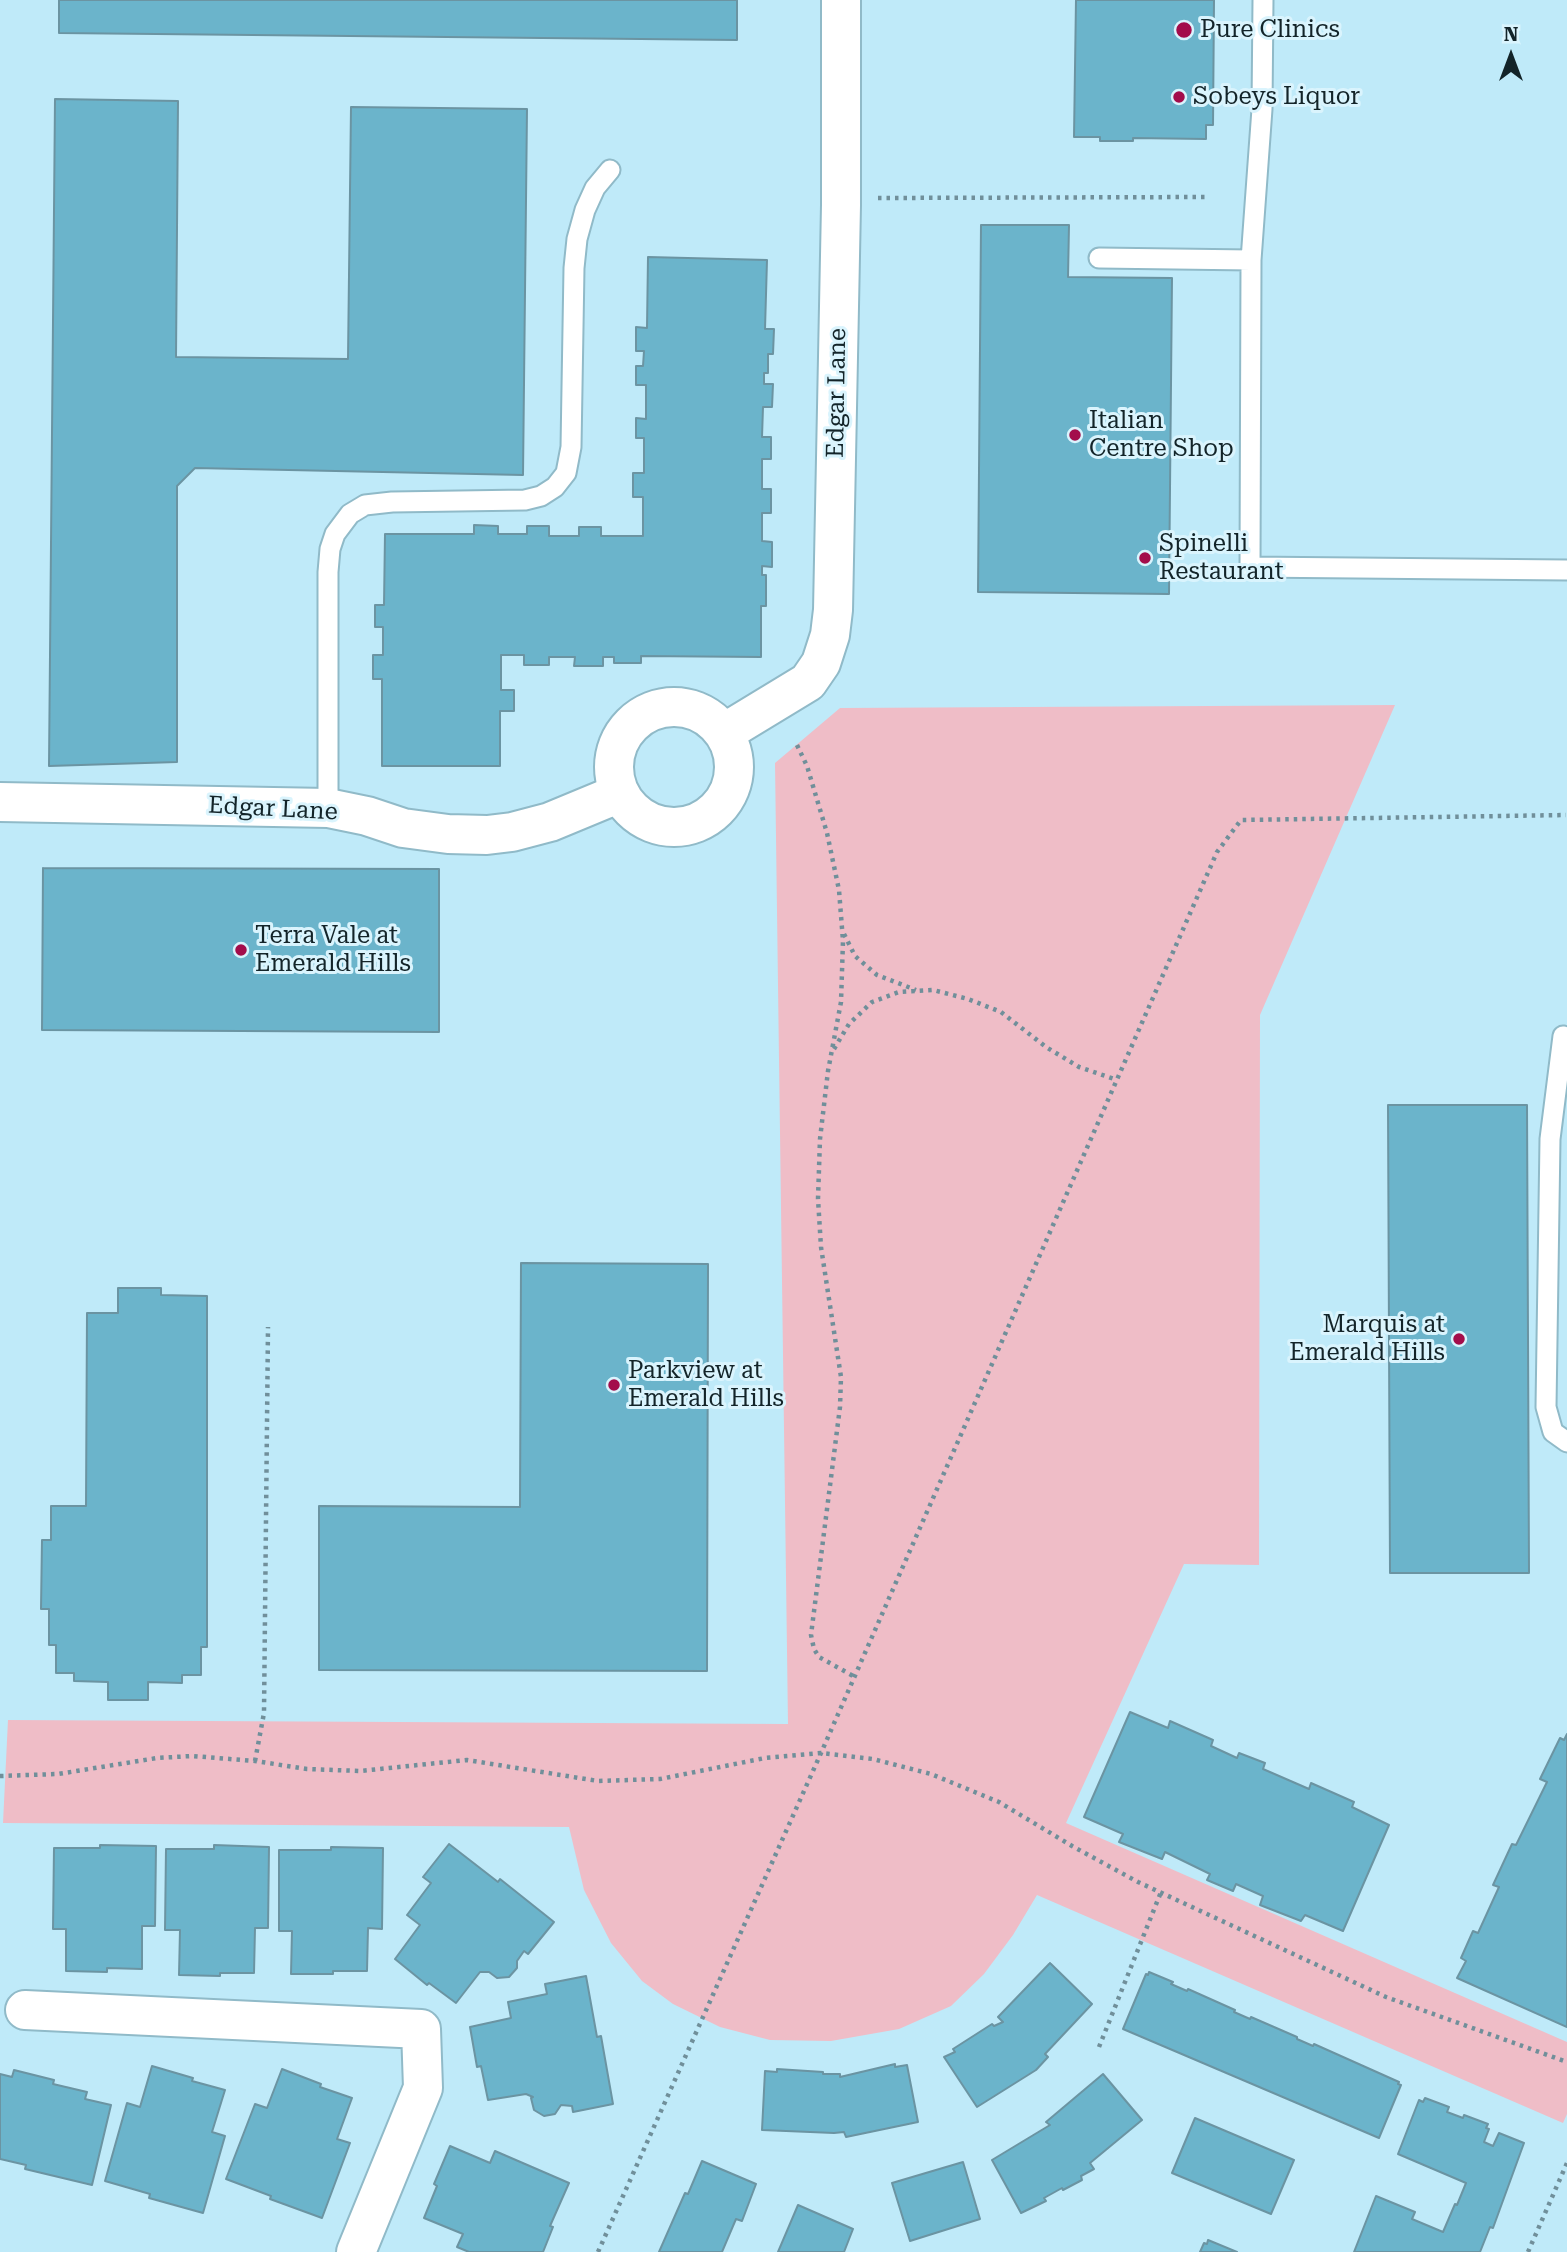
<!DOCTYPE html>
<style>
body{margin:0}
#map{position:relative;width:1567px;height:2252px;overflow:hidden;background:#bfeaf9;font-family:"Roboto Serif",serif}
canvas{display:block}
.north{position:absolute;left:1476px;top:21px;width:70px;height:70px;-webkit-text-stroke:5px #daf4fd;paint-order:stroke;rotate:0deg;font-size:19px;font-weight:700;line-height:28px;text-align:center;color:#132429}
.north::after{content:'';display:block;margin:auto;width:24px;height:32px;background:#132429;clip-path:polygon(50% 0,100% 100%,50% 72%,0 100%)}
</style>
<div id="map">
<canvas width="1567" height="2252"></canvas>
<div class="north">N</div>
</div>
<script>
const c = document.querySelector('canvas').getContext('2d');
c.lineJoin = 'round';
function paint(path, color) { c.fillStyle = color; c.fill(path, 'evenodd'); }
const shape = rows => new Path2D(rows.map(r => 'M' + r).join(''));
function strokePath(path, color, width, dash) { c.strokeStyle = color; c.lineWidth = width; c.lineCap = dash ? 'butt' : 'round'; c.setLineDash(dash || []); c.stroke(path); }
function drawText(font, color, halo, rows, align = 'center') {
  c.font = font + ' "Roboto Serif",serif'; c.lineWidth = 6; c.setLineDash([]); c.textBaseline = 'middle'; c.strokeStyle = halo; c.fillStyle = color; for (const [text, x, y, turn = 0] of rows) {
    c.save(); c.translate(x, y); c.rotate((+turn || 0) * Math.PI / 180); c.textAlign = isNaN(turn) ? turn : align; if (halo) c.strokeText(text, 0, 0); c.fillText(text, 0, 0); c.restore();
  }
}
paint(shape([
 [1395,705,1260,1015,1259,1565,1184,1564,1066,1823,1567,2042,1567,2114,1563,2123,1037,1895,1013,1935,984,1974,951,2006,899,2029,831,2041,770,2040,720,2027,673,2004,642,1981,611,1943,584,1890,569,1827,3,1823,8,1720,788,1724,775,763,840,708]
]), '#efbdc7');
const building = shape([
 [59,0,737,0,737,40,59,33,59,0],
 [1076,0,1214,0,1213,125,1206,125,1206,139,1133,138,1133,141,1100,141,1100,137,1074,137,1076,0],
 [55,99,178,101,176,357,348,359,351,107,527,109,523,475,195,468,177,486,177,762,49,766,55,99],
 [981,225,1069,225,1068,277,1172,278,1169,594,978,592,981,225],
 [648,257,767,260,765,329,774,329,773,354,768,354,768,373,764,373,764,384,773,384,772,407,763,407,762,437,771,437,771,459,762,459,762,489,771,489,771,513,762,513,762,541,772,542,772,567,762,566,762,575,766,575,766,606,761,606,761,657,641,656,641,663,614,663,614,657,603,657,603,666,574,666,575,657,549,657,549,665,524,665,524,655,501,655,501,690,514,690,514,711,500,711,500,766,382,766,382,679,373,679,373,655,383,655,383,627,375,627,375,605,384,605,385,534,474,534,474,525,498,526,498,534,527,534,527,526,549,526,549,536,579,536,579,527,601,527,601,536,643,536,643,497,633,497,633,473,644,473,644,438,636,438,636,418,646,419,646,385,636,385,636,366,643,366,644,351,636,351,636,327,647,328,648,257],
 [43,868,439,869,439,1032,42,1030,43,868],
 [1388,1105,1527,1105,1529,1573,1390,1573,1388,1105],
 [521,1263,708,1264,707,1671,319,1670,319,1506,520,1507,521,1263],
 [118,1288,161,1288,161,1295,207,1296,207,1647,201,1647,201,1675,182,1675,182,1683,148,1682,148,1700,108,1700,108,1682,74,1681,74,1673,56,1673,56,1645,49,1645,49,1609,41,1609,42,1540,51,1540,51,1506,86,1506,87,1313,118,1313,118,1288],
 [1130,1712,1168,1728,1170,1721,1213,1740,1211,1746,1237,1758,1239,1753,1265,1763,1263,1769,1309,1789,1311,1783,1354,1802,1352,1807,1389,1825,1343,1931,1305,1915,1301,1921,1260,1905,1263,1896,1236,1884,1233,1891,1207,1880,1210,1874,1165,1852,1162,1859,1119,1842,1123,1834,1084,1817,1130,1712],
 [1567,1734,1567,2027,1457,1978,1466,1961,1461,1958,1473,1931,1478,1933,1499,1887,1493,1885,1512,1844,1516,1845,1547,1782,1540,1779,1560,1738,1564,1740,1567,1734],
 [449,1844,498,1882,500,1879,554,1922,528,1954,524,1951,517,1961,517,1968,509,1977,497,1978,489,1972,480,1972,456,2003,429,1983,427,1985,395,1959,420,1925,407,1915,431,1883,423,1877,449,1844],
 [100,1845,156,1846,155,1926,142,1926,142,1969,107,1968,107,1972,66,1971,66,1929,53,1929,54,1848,100,1848,100,1845],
 [214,1845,269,1847,268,1928,255,1928,254,1973,220,1973,220,1976,179,1975,180,1930,165,1930,166,1849,214,1849,214,1845],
 [331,1847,383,1848,382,1929,368,1928,367,1971,333,1971,333,1974,291,1974,292,1931,279,1931,279,1850,331,1850,331,1847],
 [1050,1963,1092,2004,1045,2054,1048,2057,1036,2070,977,2107,944,2057,955,2052,953,2049,992,2024,994,2026,1003,2022,998,2017,1050,1963],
 [1149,1972,1173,1982,1171,1984,1187,1991,1188,1989,1235,2010,1234,2012,1250,2019,1251,2017,1297,2037,1297,2039,1313,2046,1314,2044,1399,2082,1398,2084,1401,2085,1379,2138,1123,2029,1146,1974,1148,1975,1149,1972],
 [586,1976,597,2037,601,2036,613,2104,573,2112,572,2106,561,2105,555,2114,544,2116,534,2110,531,2098,533,2097,526,2094,488,2100,481,2066,477,2067,470,2027,511,2018,508,2002,547,1994,545,1984,586,1976],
 [895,2064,895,2067,907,2065,918,2122,846,2137,844,2132,834,2133,762,2130,765,2071,777,2072,777,2069,823,2072,823,2074,840,2074,840,2077,895,2064],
 [152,2066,193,2078,192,2081,225,2090,212,2132,225,2136,203,2213,149,2198,150,2194,105,2181,127,2103,140,2107,152,2066],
 [282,2069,321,2084,320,2087,352,2098,337,2139,350,2143,322,2218,270,2199,271,2196,226,2179,255,2104,267,2108,282,2069],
 [14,2070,54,2080,53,2084,87,2092,85,2099,111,2105,92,2185,25,2169,26,2165,0,2159,0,2074,12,2077,14,2070],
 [1103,2074,1142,2120,1090,2163,1094,2169,1081,2176,1082,2180,1063,2190,1062,2188,1044,2198,1046,2201,1021,2213,992,2160,1050,2125,1046,2122,1103,2074],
 [1425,2098,1449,2107,1447,2112,1463,2118,1464,2115,1488,2124,1486,2128,1489,2129,1484,2142,1493,2146,1499,2133,1524,2143,1493,2228,1490,2227,1480,2252,1354,2252,1376,2196,1415,2212,1412,2219,1443,2232,1455,2204,1457,2205,1466,2183,1398,2154,1419,2100,1423,2102,1425,2098],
 [1195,2118,1294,2160,1271,2214,1172,2173,1195,2118],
 [450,2146,490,2163,495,2151,569,2183,550,2226,553,2227,543,2252,469,2252,457,2247,463,2234,424,2218,437,2186,434,2184,450,2146],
 [702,2161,756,2184,742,2221,736,2219,722,2252,659,2252,685,2193,688,2194,702,2161],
 [963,2162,980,2219,910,2241,892,2183,963,2162],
 [798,2205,853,2229,844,2252,778,2252,798,2205],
 [1208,2240,1237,2252,1200,2252,1204,2243,1207,2244,1208,2240]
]);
paint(building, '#6bb4cb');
strokePath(building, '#6b94a2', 2);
const service = shape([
 [1263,0,1262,109,1251,260,1250,567,1567,570],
 [1099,258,1251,260],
 [328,808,328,572,330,549,335,534,350,514,365,505,392,502,525,500,541,496,555,487,566,473,571,447,574,268,577,239,585,210,595,188,610,170],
 [1563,1036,1550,1139,1546,1407,1553,1432,1567,1442]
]);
const minor = shape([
 '614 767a60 60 0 1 1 120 0a60 60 0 1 1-120 0Z',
 [724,733,808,682,821,663,830,635,833,610,841,205,841,0],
 [0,802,328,808,367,816,403,828,448,834,487,835,512,832,550,822,620,793],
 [25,2010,421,2029,423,2088,356,2252]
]);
strokePath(service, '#90bac8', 23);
strokePath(minor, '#90bac8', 42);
strokePath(shape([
 [878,198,1207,197],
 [797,745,807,766,827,833,839,890,843,941,841,1002,828,1071,820,1139,818,1199,821,1247,841,1377,840,1407,811,1635,814,1649,819,1657,855,1677],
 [844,934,855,956,877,975,916,990],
 [834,1049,849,1024,872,1002,899,992,933,990,968,999,1001,1012,1046,1047,1079,1067,1117,1080],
 [255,1761,264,1713,268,1327],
 [0,1776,58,1774,157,1758,192,1756,255,1761,307,1769,360,1771,467,1760,598,1781,660,1779,765,1758,821,1753,873,1759,931,1774,999,1802,1072,1846,1138,1882,1386,1997,1567,2062],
 [1099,2047,1161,1892],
 [598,2252,821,1753,1217,852,1241,820,1566,815],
 [1528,2252,1567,2163]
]), '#708f9a', 4.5, [3.5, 5]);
strokePath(service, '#fff', 19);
strokePath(minor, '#fff', 38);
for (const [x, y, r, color] of [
 [1184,30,9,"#a30d4b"],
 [1179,97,7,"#a30d4b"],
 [1075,435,7,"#a30d4b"],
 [1145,558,7,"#a30d4b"],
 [241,950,7,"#a30d4b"],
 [1459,1339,7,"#a30d4b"],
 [614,1385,7,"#a30d4b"]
]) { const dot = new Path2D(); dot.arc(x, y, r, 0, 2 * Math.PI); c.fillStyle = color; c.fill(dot); strokePath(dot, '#daf4fd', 2.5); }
drawText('24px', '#132429', '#daf4fd', [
 ["Pure Clinics",1200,30],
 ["Sobeys Liquor",1193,97],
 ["Italian",1089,421],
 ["Centre Shop",1089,449],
 ["Spinelli",1159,544],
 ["Restaurant",1159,572],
 ["Terra Vale at",255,936],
 ["Emerald Hills",255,964],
 ["Marquis at",1445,1325,"right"],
 ["Emerald Hills",1445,1353,"right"],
 ["Parkview at",628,1371],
 ["Emerald Hills",628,1399]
], 'left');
drawText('24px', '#132429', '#daf4fd', [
 ["Edgar Lane",837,393,-89],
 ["Edgar Lane",273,809,3]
]);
</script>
